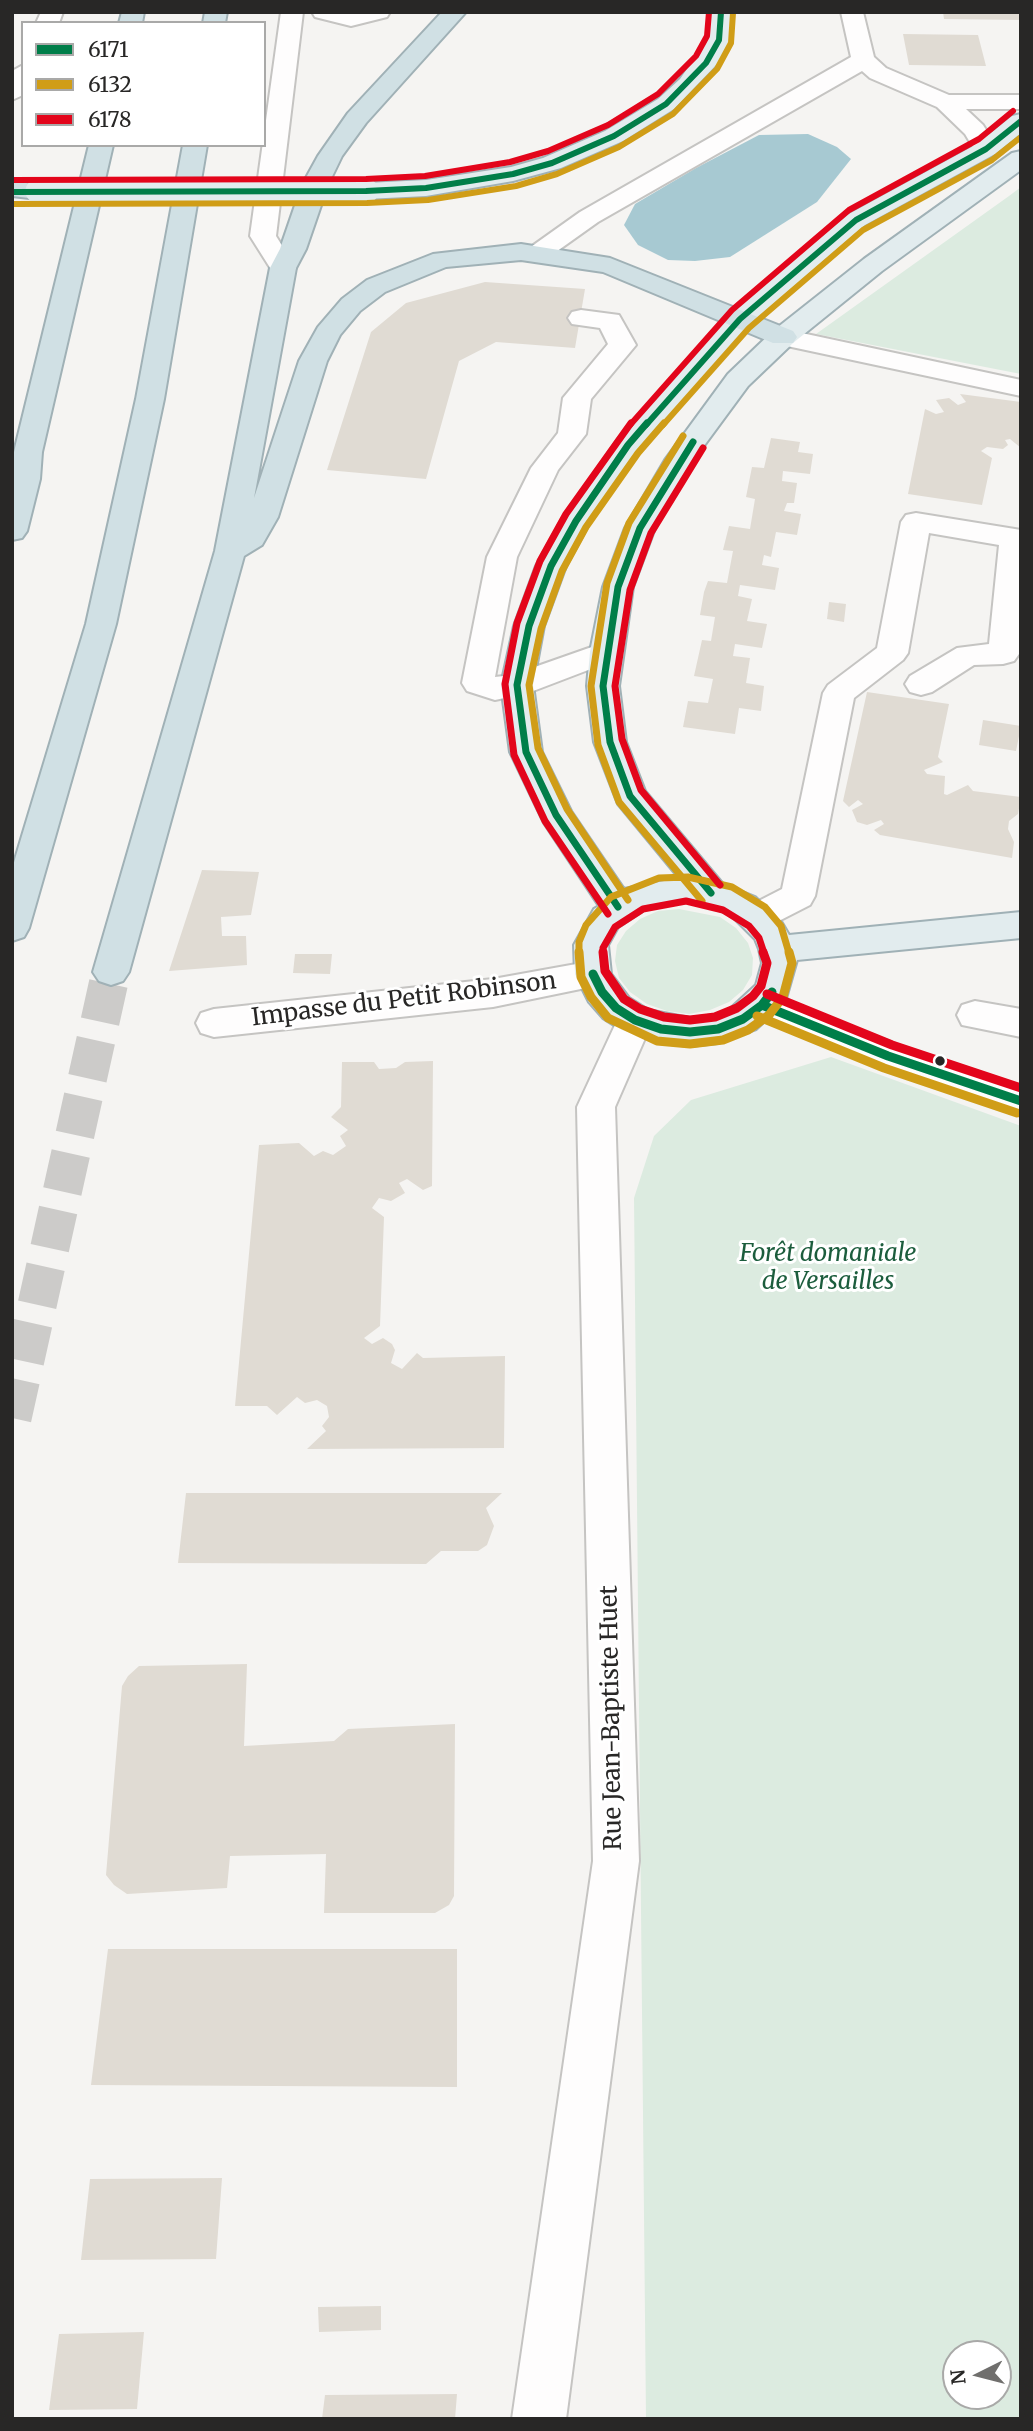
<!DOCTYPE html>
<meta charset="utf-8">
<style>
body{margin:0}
#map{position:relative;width:1033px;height:2431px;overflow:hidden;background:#f5f4f2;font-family:Merriweather,serif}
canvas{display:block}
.frame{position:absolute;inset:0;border:14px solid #282726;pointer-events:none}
.legend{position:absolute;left:21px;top:21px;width:245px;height:126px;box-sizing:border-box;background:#fff;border:2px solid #a9a9a8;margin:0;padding:9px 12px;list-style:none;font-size:21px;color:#282726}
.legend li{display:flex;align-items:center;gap:14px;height:35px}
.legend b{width:35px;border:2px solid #a9a9a8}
.north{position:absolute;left:942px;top:2340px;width:70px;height:70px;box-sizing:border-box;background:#fff;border:2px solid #a9a9a8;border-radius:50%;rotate:264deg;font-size:19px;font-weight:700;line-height:28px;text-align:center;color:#282726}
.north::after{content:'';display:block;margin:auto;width:24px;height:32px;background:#706f6d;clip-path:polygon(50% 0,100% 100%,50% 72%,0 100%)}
</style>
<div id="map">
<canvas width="1033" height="2431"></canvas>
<div class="frame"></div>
<ul class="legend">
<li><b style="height:9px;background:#007e49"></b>6171</li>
<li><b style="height:9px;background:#d09d17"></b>6132</li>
<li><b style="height:9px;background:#e3051b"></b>6178</li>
</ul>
<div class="north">N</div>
</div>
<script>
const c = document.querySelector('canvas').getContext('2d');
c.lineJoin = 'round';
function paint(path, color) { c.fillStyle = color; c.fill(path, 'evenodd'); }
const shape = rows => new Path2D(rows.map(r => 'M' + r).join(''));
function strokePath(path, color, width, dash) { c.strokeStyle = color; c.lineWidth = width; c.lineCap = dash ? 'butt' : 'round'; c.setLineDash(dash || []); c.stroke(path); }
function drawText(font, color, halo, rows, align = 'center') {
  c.font = font + ' Merriweather,serif'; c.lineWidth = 6; c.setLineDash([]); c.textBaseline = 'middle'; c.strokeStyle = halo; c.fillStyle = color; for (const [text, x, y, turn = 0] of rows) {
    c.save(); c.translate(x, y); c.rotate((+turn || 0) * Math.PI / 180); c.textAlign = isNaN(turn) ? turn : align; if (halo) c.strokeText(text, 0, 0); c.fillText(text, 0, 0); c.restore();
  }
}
paint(shape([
 [1021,187,1021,374,816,334,1009,196],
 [679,909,720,917,736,928,748,943,753,958,752,975,743,990,729,1002,710,1010,689,1014,667,1011,647,1004,630,992,619,978,615,961,617,945,626,931,640,919,658,911],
 [831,1057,1021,1126,1021,2419,646,2419,634,1198,654,1136,691,1100],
 [956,2354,998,2354,998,2396,956,2396]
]), '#dcebe0');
paint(shape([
 [808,134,837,147,851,159,817,202,730,257,695,261,668,260,638,245,624,225,635,204,696,168,759,135]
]), '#a7c9d2');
paint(shape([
 [943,12,1019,12,1021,20,944,19],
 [903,34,978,35,986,66,909,65],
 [485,282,585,289,575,348,496,342,459,361,426,479,327,470,371,332,406,303],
 [960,394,1021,402,1021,448,1010,439,1005,440,1008,445,1003,449,987,447,981,451,992,458,982,505,908,494,925,409,936,414,944,412,936,400,949,398,958,405,966,402],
 [771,438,800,442,798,452,813,454,810,474,783,471,782,481,797,483,794,503,787,503,784,511,801,514,797,535,776,532,771,557,764,555,762,565,779,568,775,590,740,585,738,596,752,599,747,621,767,624,762,648,735,644,733,656,750,658,746,683,764,686,761,711,739,708,735,734,683,727,688,701,708,703,713,679,694,676,702,640,711,641,715,617,700,615,704,592,708,581,727,583,733,551,723,550,729,526,750,529,755,499,746,497,752,467,764,468],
 [829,602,846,604,844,622,827,619],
 [867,692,949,704,938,757,943,762,924,770,927,774,945,776,944,794,947,795,968,785,973,791,1021,797,1018,814,1009,821,1008,829,1014,842,1012,858,880,835,874,830,884,824,881,820,867,825,857,822,852,810,863,804,858,800,849,807,843,801],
 [983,720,1021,726,1016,751,979,745],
 [202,870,259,872,251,915,221,917,222,936,246,936,247,965,169,971],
 [295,954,332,954,330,974,293,973],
 [433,1061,432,1186,423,1190,407,1179,399,1183,405,1193,391,1201,379,1198,372,1208,384,1217,380,1326,364,1338,372,1344,383,1338,392,1344,395,1350,391,1363,402,1369,417,1353,423,1358,505,1356,504,1448,307,1449,326,1431,322,1426,329,1417,327,1406,317,1400,305,1403,297,1397,277,1415,267,1406,235,1406,259,1145,299,1143,314,1156,323,1151,333,1155,346,1146,340,1136,348,1130,331,1117,341,1107,342,1062,374,1062,379,1069,396,1068,405,1062],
 [186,1493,502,1493,486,1508,494,1526,487,1545,478,1551,441,1551,426,1564,178,1563],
 [247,1664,244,1746,334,1741,348,1729,455,1724,454,1896,449,1905,435,1913,324,1913,326,1854,230,1856,227,1888,127,1894,114,1885,106,1875,122,1686,128,1676,139,1666],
 [108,1949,457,1949,457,2087,91,2085],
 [222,2178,216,2259,81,2260,90,2179],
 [381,2306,381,2330,319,2332,318,2307],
 [144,2332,137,2409,49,2410,59,2334],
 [457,2394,455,2419,322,2419,325,2395]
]), '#e0dbd3');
strokePath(shape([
 [12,1418,111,972]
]), '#cccbc9', 39, [39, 19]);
const minor = shape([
 [41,12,63,12,59,23,36,23,41,12],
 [281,12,303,12,276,236,296,268,292,274,283,276,274,274,250,236,281,12],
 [312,12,390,12,387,17,351,26,315,17,312,12],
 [841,12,863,12,874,57,886,68,949,95,1021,95,1021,109,966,109,983,125,998,149,995,154,977,154,965,134,937,107,870,78,862,71,598,222,546,259,528,259,524,254,528,249,580,212,851,57,841,12],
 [23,65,23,95,12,100,12,71,23,65],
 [581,310,619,315,636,345,591,399,586,434,558,470,517,557,495,677,512,675,606,642,617,645,622,652,617,659,528,693,495,700,467,691,462,683,487,557,531,468,558,433,563,398,608,344,600,328,572,324,568,318,572,312,581,310],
 [783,329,1021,380,1021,396,773,343,769,337,773,331,783,329],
 [916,513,1021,530,1019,654,1014,661,1003,664,974,665,932,692,921,695,910,692,905,684,910,676,957,648,989,644,999,545,929,533,908,653,903,660,854,698,815,896,810,905,769,926,757,930,745,926,740,917,745,908,782,889,823,693,828,685,877,648,901,522,906,515,916,513],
 [593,961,605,964,611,974,605,984,493,1007,214,1037,201,1033,196,1023,201,1013,214,1009,493,979,593,961],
 [762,991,901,1046,1021,1086,1021,1116,875,1066,749,1015,744,1005,749,995,762,991],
 [975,1001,1021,1009,1021,1037,962,1025,957,1015,962,1005,975,1001],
 [635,1006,648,1010,653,1020,615,1107,639,1861,566,2419,512,2419,593,1861,577,1107,622,1010,635,1006]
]);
const major = shape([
 [710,12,732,12,731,40,718,63,674,109,623,141,561,168,513,181,426,196,366,199,357,196,353,191,357,186,366,183,426,180,511,167,543,158,605,131,658,99,680,79,707,40,710,12],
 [1021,114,1021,133,995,154,865,225,749,325,638,451,590,522,566,566,544,626,533,685,542,752,571,811,624,889,679,878,618,804,594,742,587,686,590,652,603,587,625,528,665,460,728,374,773,331,864,259,1012,153,1021,151,1021,170,882,271,793,343,748,386,692,462,655,528,633,587,619,686,626,742,645,791,723,884,755,897,782,923,789,935,1021,912,1021,938,797,960,785,1002,756,1029,718,1043,690,1046,661,1043,622,1030,603,1018,589,1002,575,974,574,945,594,909,599,906,544,823,510,752,501,685,514,626,536,566,561,521,618,439,731,313,847,215,977,144,1012,116,1021,114],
 [686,902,706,905,731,915,755,939,759,949,762,963,756,985,730,1009,715,1015,690,1018,648,1010,629,998,611,974,608,945,618,927,647,908,686,902]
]);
const highway = shape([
 [122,12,144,12,142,23,119,23,122,12],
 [205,12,227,12,225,23,203,23,205,12],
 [442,12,466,12,366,123,342,156,328,185,306,249,296,268,254,498,299,361,318,327,342,299,367,280,433,254,521,244,610,258,793,331,797,337,793,343,773,343,603,272,521,260,446,267,385,292,360,311,340,335,327,361,278,517,262,545,244,556,129,972,123,981,111,985,99,981,93,972,215,551,270,268,280,249,302,185,318,156,348,113,442,12],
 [89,145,113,145,42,452,40,479,27,531,22,538,12,540,14,452,89,145],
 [183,145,207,145,164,399,116,624,29,928,24,937,12,941,12,869,86,624,136,399,183,145],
 [12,181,47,186,51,191,47,196,38,199,12,196,12,181]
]);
strokePath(minor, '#c5c4c2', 4);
strokePath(major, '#a0b1b6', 4);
strokePath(highway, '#a0b1b6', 4);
paint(minor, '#fefdfd');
paint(major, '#e2ecee');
paint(highway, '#d0e0e4');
const majorBridge = shape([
 [38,191,366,191]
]);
strokePath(majorBridge, '#a0b1b6', 28, []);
strokePath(majorBridge, '#e2ecee', 25);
strokePath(shape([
 [12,192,366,191,426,188,513,174,552,163,614,136,666,104,706,63,719,40,721,12],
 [646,425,740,319,856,220,986,149,1021,121]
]), '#007e49', 6);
strokePath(shape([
 [693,442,640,528,618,587,603,686,610,742,630,796,711,893],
 [618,907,556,815,526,752,517,685,529,626,551,566,576,521,628,445,647,423]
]), '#007e49', 7);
strokePath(shape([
 [593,974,602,992,616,1008,635,1020,661,1029,690,1032,718,1029,743,1019,762,1005,772,992],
 [762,1005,888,1056,1021,1101]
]), '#007e49', 9);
strokePath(shape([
 [12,204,367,203,428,200,516,186,557,174,619,147,673,114,717,69,731,43,733,13],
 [663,425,749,328,863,230,992,160,1021,137]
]), '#d09d17', 6);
strokePath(shape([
 [683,436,629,523,607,583,591,686,598,745,619,802,702,901],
 [628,900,567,809,538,748,529,685,541,629,562,571,586,527,638,453,664,423],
 [579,953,579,942,586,925,611,897,659,878,688,877,732,887,765,907,781,926,789,953]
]), '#d09d17', 7);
strokePath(shape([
 [579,952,581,977,591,997,608,1018,657,1041,690,1044,723,1040,748,1030,769,1015,783,997,792,963,789,952],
 [757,1016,884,1068,1017,1113]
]), '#d09d17', 9);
strokePath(shape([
 [12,180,366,179,425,176,510,162,548,151,608,125,658,94,696,56,707,36,709,12],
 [630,425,732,310,849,210,979,139,1013,111]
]), '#e3051b', 6);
strokePath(shape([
 [703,448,651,533,630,590,615,686,622,739,641,790,720,885],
 [608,914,545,821,514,755,505,684,517,623,540,561,566,514,631,423],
 [603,953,603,948,615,927,643,909,686,901,723,910,749,926,759,938,764,953]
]), '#e3051b', 7);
strokePath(shape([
 [603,952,605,971,624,999,640,1009,664,1017,690,1020,715,1017,737,1008,753,996,761,986,767,963,763,952],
 [767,994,892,1045,1021,1088]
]), '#e3051b', 9);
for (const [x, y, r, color] of [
 [940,1061,6,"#282726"]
]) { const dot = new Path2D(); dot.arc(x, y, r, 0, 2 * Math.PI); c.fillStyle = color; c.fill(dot); strokePath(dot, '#fff', 2.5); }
drawText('24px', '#282726', '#fff', [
 ["Impasse du Petit Robinson",404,1000,-7],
 ["Rue Jean-Baptiste Huet",612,1718,-91]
]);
drawText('italic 24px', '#1c5d3d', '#fff', [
 ["Forêt domaniale",828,1254],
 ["de Versailles",828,1282]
]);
</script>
